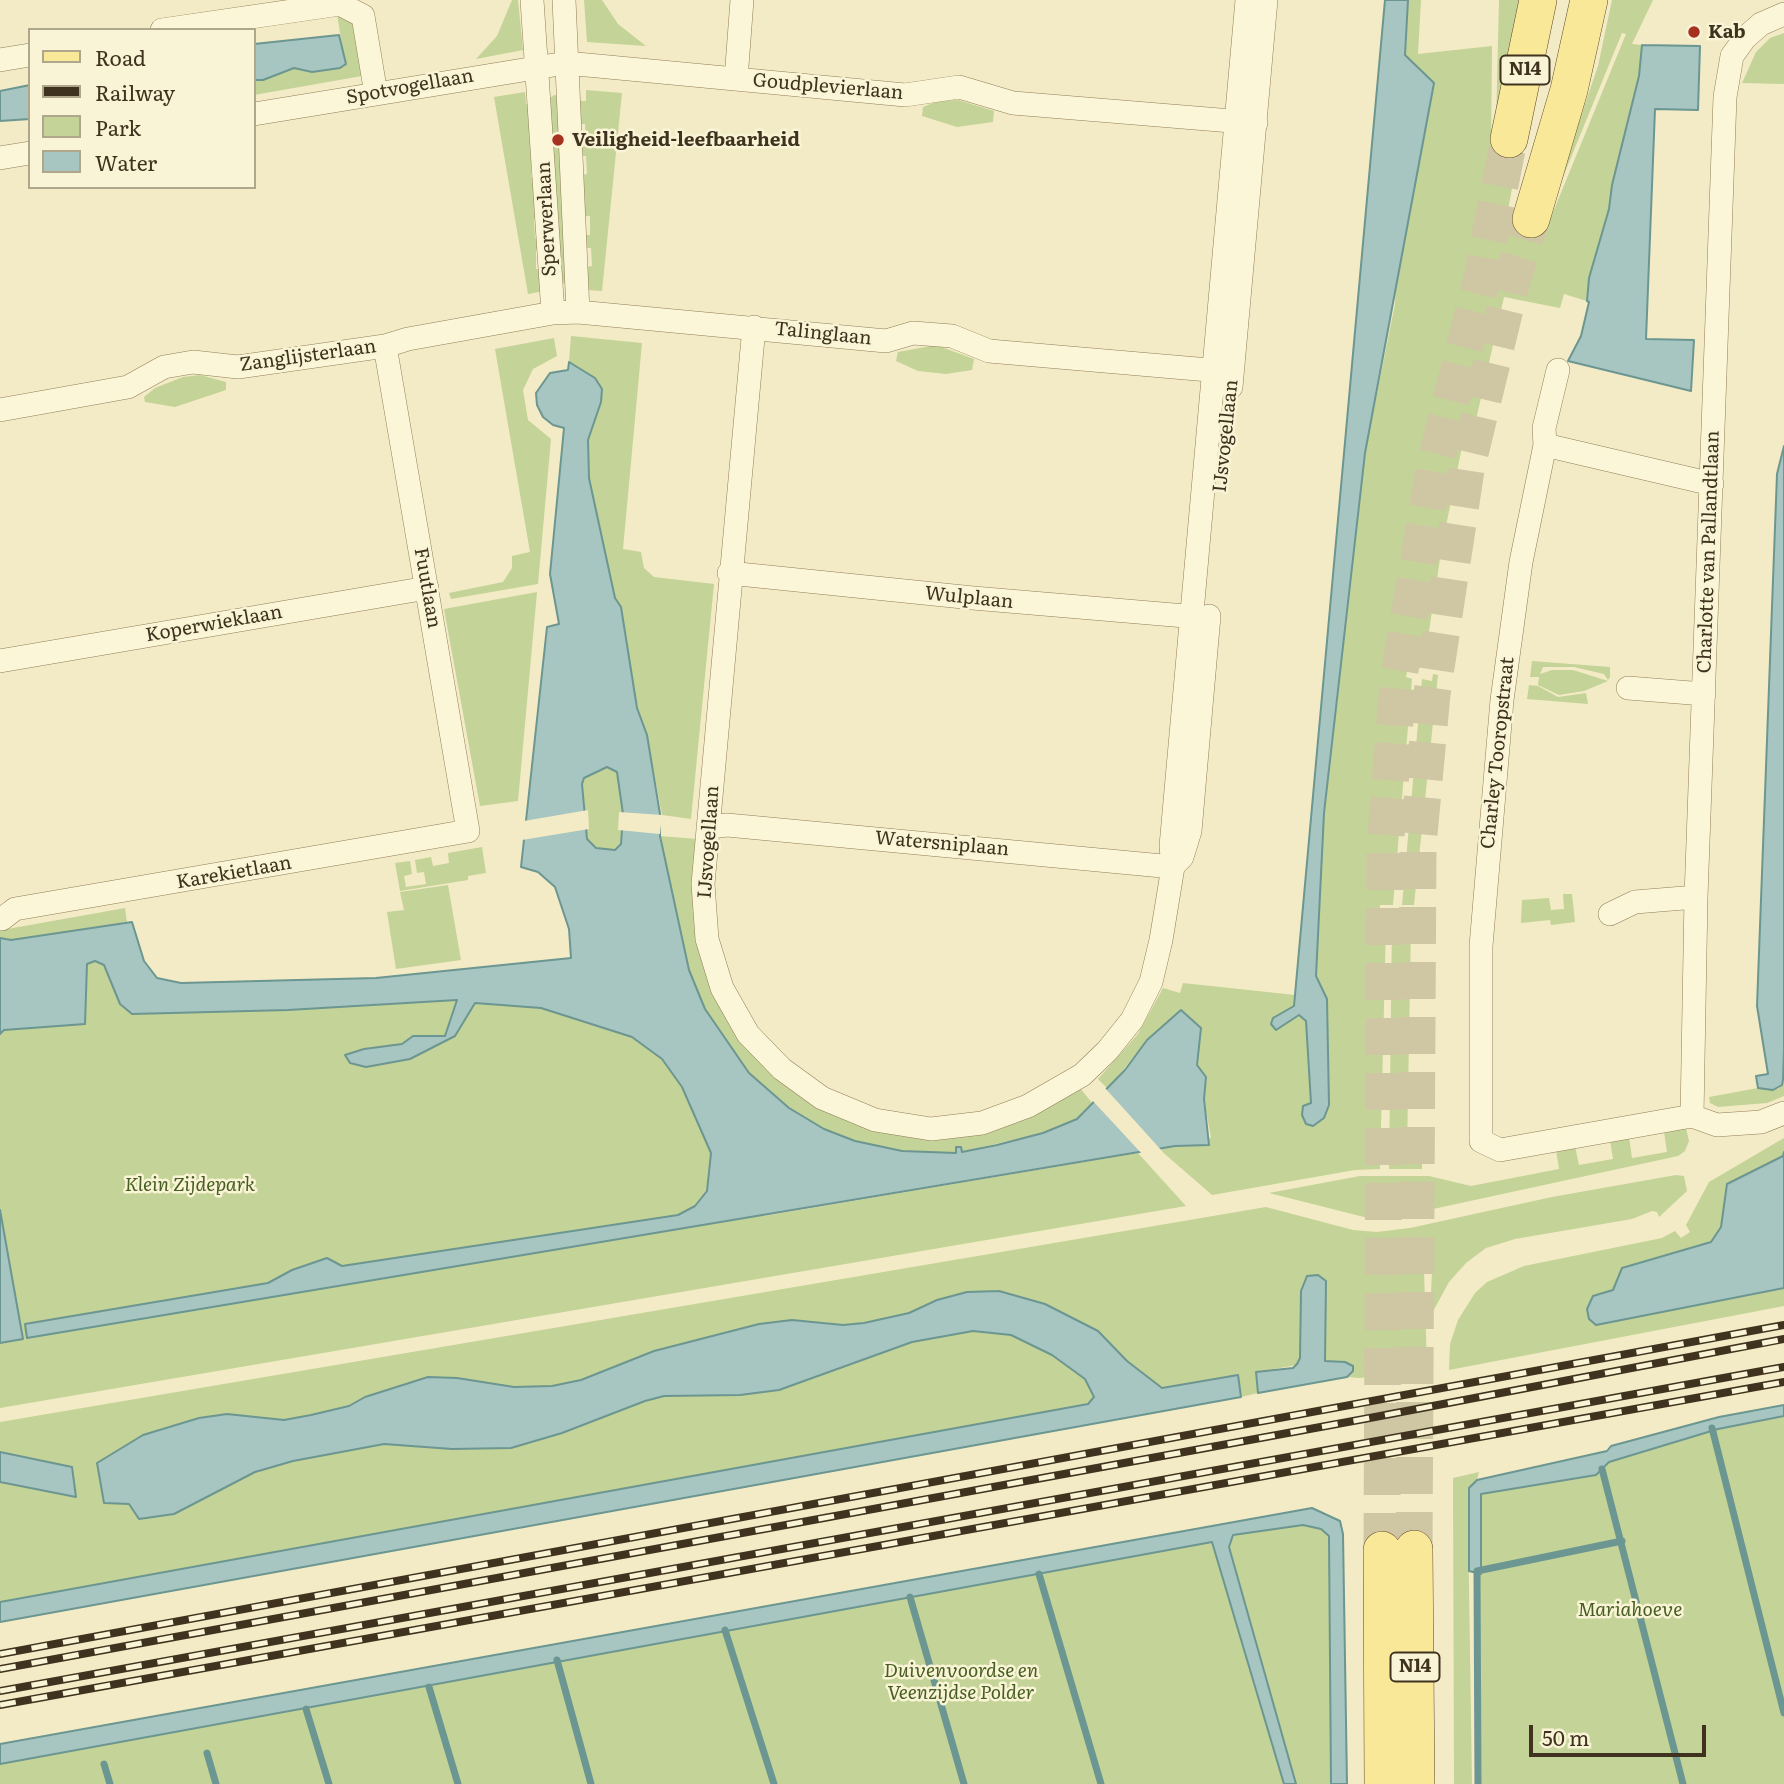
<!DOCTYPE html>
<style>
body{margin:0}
#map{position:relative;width:1784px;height:1784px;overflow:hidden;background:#f3ebc5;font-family:Literata,serif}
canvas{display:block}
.legend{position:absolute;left:28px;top:28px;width:228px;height:161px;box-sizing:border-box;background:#f9f4d5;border:2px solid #afa68c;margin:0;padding:9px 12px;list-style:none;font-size:21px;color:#3f321e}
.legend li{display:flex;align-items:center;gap:14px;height:35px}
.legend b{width:35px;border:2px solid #afa68c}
.scale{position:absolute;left:1529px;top:1725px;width:177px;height:32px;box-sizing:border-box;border:4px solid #3f321e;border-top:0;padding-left:9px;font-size:21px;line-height:24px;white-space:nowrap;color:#3f321e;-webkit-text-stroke:5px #f9f4d5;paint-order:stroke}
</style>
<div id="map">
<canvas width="1784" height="1784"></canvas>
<ul class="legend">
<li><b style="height:9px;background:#fae899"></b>Road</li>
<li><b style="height:9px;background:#3f321e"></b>Railway</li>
<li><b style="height:19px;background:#c4d397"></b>Park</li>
<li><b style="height:19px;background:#a7c6c1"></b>Water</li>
</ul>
<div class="scale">50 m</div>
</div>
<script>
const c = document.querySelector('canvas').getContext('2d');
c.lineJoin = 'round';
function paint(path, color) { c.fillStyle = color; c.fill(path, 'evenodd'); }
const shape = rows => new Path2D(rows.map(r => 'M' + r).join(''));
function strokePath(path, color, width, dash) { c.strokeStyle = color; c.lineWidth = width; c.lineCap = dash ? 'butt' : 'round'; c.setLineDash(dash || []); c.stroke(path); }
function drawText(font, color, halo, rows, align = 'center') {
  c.font = font + ' Literata,serif'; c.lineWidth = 5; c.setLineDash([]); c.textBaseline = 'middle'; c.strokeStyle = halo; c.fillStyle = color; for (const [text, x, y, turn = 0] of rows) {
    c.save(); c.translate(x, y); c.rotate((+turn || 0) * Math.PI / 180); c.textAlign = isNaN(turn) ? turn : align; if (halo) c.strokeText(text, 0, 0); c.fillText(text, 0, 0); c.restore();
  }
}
paint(shape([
 [512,0,518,0,523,50,476,59,497,36],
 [584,0,602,0,618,24,646,46,587,42],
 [1408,0,1421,0,1418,54,1492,46,1491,143,1519,151,1507,215,1547,227,1626,34,1622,33,1547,216,1598,66,1612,0,1653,0,1632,44,1642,45,1639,76,1612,185,1609,209,1589,278,1587,301,1564,294,1560,308,1504,297,1475,424,1457,421,1453,434,1464,437,1442,546,1425,657,1410,656,1406,677,1412,679,1393,905,1380,905,1379,923,1386,924,1380,1169,1355,1170,1212,1195,1159,1149,1211,1138,1204,1099,1206,1077,1197,1065,1201,1029,1147,1040,1108,1089,1098,1079,1138,1034,1163,988,1180,993,1183,983,1295,995,1294,1006,1273,1018,1276,1029,1299,1015,1306,1021,1311,1103,1329,1105,1327,999,1316,976,1324,813,1365,453,1395,304],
 [1499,0,1522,0,1496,125],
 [337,14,354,23,362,76,254,95,254,80,263,80,294,68,312,72,345,64],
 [1784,33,1784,84,1742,83,1756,52,1770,38],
 [586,90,622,93,602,291,586,290,585,267,592,266,591,248,584,248,583,235,590,235,590,216,582,216,580,175,587,174,586,156,579,156,579,144,586,143,585,124,578,124,576,101,586,101],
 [525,92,526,104,535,103,529,127,530,146,537,158,531,159,531,177,538,178,540,218,534,219,535,238,541,238,542,250,536,250,536,269,543,269,544,291,528,294,494,97],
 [554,95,558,96,569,282,565,284,560,282,548,100],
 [958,100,994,111,993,122,957,127,922,116,923,107,938,101],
 [571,336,642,343,623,549,641,552,644,568,654,577,714,584,691,819,662,815,647,735,637,708,621,607,615,598,589,478,588,440,601,402,569,362],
 [554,338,557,356,533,369,523,390,528,420,551,439,538,584,451,599,449,593,503,582,512,568,512,556,530,552,495,349],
 [936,345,974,359,972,370,946,374,918,371,896,361,898,352],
 [200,375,226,382,226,390,175,407,145,402,144,397,155,388,183,377],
 [537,592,518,801,480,806,444,609],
 [1532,661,1610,667,1610,677,1608,680,1604,674,1574,667,1543,667,1540,674,1552,670,1573,670,1608,681,1584,691,1559,695,1538,685,1539,677,1530,677],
 [1433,674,1438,675,1414,905,1402,905,1422,679,1432,681],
 [1529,685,1538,686,1558,697,1586,693,1588,704,1527,699],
 [607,767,617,772,623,814,621,844,615,850,596,848,587,839,582,784,584,778],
 [660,836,698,839,712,984,824,1109,991,1129,1024,1120,1080,1088,1093,1104,1077,1119,1043,1133,961,1152,956,1148,956,1153,948,1154,902,1151,855,1141,824,1129,789,1108,749,1073,705,1009,689,970],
 [482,847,486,873,468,876,468,880,400,891,395,863,410,861,412,874,404,876,406,887,426,884,424,872,417,873,415,860,431,857,433,866,449,863,448,853],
 [448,885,461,960,396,969,387,912,404,910,400,892],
 [1563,894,1572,894,1575,922,1551,925,1550,920,1521,923,1522,900,1549,898,1551,910,1564,909],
 [125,908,127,922,121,923,133,999,537,978,647,1018,764,1216,1138,1153,1186,1206,0,1408,0,923,2,930],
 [1392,924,1411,924,1407,1152,1413,1160,1422,1164,1422,1169,1389,1169],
 [1784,1080,1784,1096,1767,1103,1718,1107,1710,1103,1709,1097,1758,1088,1778,1089],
 [1686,1128,1689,1141,1685,1151,1678,1156,1410,1214,1364,1217,1269,1193,1360,1176,1429,1176,1471,1186,1559,1169,1556,1150,1575,1146,1579,1165,1613,1159,1610,1140,1629,1137,1632,1158,1667,1152,1664,1132],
 [1784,1138,1784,1156,1727,1184,1721,1227,1711,1242,1613,1290,1593,1296,1697,1304,1784,1288,1784,1306,1449,1370,1450,1344,1458,1320,1475,1293,1487,1282,1524,1266,1662,1238,1675,1231,1681,1238,1690,1232,1686,1225,1709,1182],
 [1676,1175,1684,1176,1687,1191,1659,1217,1657,1212,1652,1211,1632,1219,1515,1239,1486,1248,1466,1263,1449,1282,1430,1317,1432,1270,1424,1271,1427,1367,1360,1378,1347,1377,1353,1371,1345,1362,1324,1361,1326,1282,1297,1365,1257,1372,1258,1393,1241,1397,1237,1375,1162,1388,1127,1361,1098,1331,1045,1304,999,1291,937,1300,909,1313,864,1323,843,1325,822,1322,725,1332,680,1347,654,1351,581,1380,552,1386,514,1387,457,1378,406,1384,349,1406,311,1415,284,1420,227,1414,199,1418,143,1435,129,1504,174,1514,255,1472,293,1461,384,1444,452,1449,511,1448,562,1433,645,1401,945,1334,973,1331,1011,1335,1052,1355,1073,1370,1085,1379,1095,1397,1087,1404,0,1602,0,1482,76,1497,72,1467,0,1452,0,1422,1266,1207,1353,1230,1377,1232,1410,1228,1552,1197],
 [1784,1410,1784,1784,1479,1784,1473,1494],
 [1479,1472,1477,1480,1469,1488,1468,1520,1472,1784,1454,1784,1453,1478],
 [1303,1525,1321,1529,1329,1536,1331,1784,1296,1784,1229,1547,1233,1535],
 [1212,1542,1284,1784,0,1784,0,1752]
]), '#c4d397');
const water = shape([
 [1385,0,1408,0,1405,55,1434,83,1365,453,1324,813,1316,976,1327,999,1329,1105,1324,1118,1313,1126,1306,1124,1302,1115,1303,1106,1311,1103,1306,1021,1299,1015,1276,1030,1271,1024,1273,1018,1294,1006,1385,0],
 [339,35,346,64,340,68,312,72,294,68,263,80,254,80,254,44,339,35],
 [1642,45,1700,46,1698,110,1655,109,1646,339,1694,340,1691,391,1568,361,1581,336,1589,302,1587,301,1589,278,1609,209,1612,185,1639,76,1642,45],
 [30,85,30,119,0,121,0,91,30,85],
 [569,362,595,378,602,389,601,402,588,440,589,478,615,598,621,607,637,708,647,735,660,814,660,836,689,970,705,1009,749,1073,789,1108,824,1129,855,1141,902,1151,956,1153,956,1147,961,1147,962,1152,997,1145,1043,1133,1077,1119,1125,1070,1147,1040,1181,1010,1201,1028,1197,1065,1206,1077,1204,1099,1209,1145,1175,1146,27,1338,25,1324,268,1283,292,1270,327,1258,342,1266,678,1215,695,1206,707,1191,711,1153,682,1087,662,1059,632,1037,541,1008,475,1003,455,1036,410,1059,366,1067,350,1063,345,1055,364,1049,402,1044,413,1036,445,1036,457,1000,288,1010,132,1014,120,1004,104,965,95,961,87,964,85,1024,4,1030,0,1034,0,938,11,940,132,922,144,961,157,978,181,983,376,978,571,958,569,929,555,887,538,872,521,867,547,627,559,624,550,574,564,428,553,425,543,417,537,405,536,393,550,373,568,370,569,362],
 [607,767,617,772,623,814,621,844,615,850,596,848,587,839,582,784,584,778,607,767],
 [1784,446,1784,1049,1783,1080,1782,1085,1773,1090,1758,1088,1756,1076,1768,1074,1757,1006,1777,474,1784,446],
 [1784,1152,1784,1288,1596,1325,1589,1319,1587,1309,1593,1296,1613,1290,1622,1268,1711,1242,1721,1227,1727,1184,1783,1156,1784,1152],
 [0,1210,23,1339,0,1343,0,1210],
 [1318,1275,1326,1281,1325,1361,1345,1362,1353,1366,1353,1371,1347,1377,1258,1393,1256,1372,1293,1368,1297,1364,1300,1358,1301,1291,1307,1276,1318,1275],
 [999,1291,1045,1304,1098,1331,1127,1361,1162,1388,1238,1375,1241,1397,0,1622,0,1602,1088,1404,1094,1397,1085,1379,1052,1355,1011,1335,973,1331,912,1342,779,1390,740,1395,664,1396,645,1401,562,1433,511,1448,452,1449,384,1444,293,1461,255,1472,174,1514,139,1519,129,1504,104,1503,97,1463,143,1435,199,1418,227,1414,284,1420,311,1415,349,1406,365,1397,428,1377,457,1378,514,1387,552,1386,581,1380,654,1351,759,1324,792,1320,843,1325,864,1323,909,1313,937,1300,967,1292,999,1291],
 [1784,1405,1784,1416,1718,1429,1609,1462,1596,1475,1481,1494,1481,1574,1469,1571,1469,1488,1477,1480,1607,1451,1611,1446,1719,1417,1784,1405],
 [0,1452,72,1467,76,1497,0,1482,0,1452],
 [1312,1508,1340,1521,1343,1534,1347,1784,1331,1784,1329,1536,1321,1529,1303,1525,1233,1535,1229,1547,1296,1784,1284,1784,1212,1542,0,1764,0,1744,1312,1508]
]);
paint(water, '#a7c6c1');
strokePath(water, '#6c9691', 2);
paint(shape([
 [588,810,589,829,522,840,524,821],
 [619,812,662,815,660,834,618,830],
 [1105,1088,1163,1152,1143,1155,1092,1100]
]), '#f3ebc5');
strokePath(shape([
 [1712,1428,1784,1713],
 [1602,1469,1683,1784],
 [1039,1574,1101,1784],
 [910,1597,964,1784],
 [725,1630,774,1784],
 [557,1660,591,1784],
 [429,1687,458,1784],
 [306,1709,329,1784],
 [207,1753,216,1784],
 [104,1764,110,1784],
 [1478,1784,1477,1571,1622,1541]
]), '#6c9691', 7);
strokePath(shape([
 [1414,1549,1418,845,1432,694,1466,470,1511,284,1531,219],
 [1382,1550,1385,849,1398,682,1435,464,1480,287,1509,139]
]), '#cfc6a4', 37, [37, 18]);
const minor = shape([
 [532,0,553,313],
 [564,0,578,312],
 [1784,14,1761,24,1745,38,1732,56,1725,97,1696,897,1692,1116,1717,1125,1761,1122,1784,1113],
 [162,30,340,4,363,16,376,94],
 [0,60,30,55],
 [736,79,742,0],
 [254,114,566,63,905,95,959,87,1013,103,1256,123],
 [0,158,30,153],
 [754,327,703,884,707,939,722,988,748,1034,782,1069,822,1098,875,1120,931,1129,982,1123,1028,1106,1082,1075,1107,1051,1132,1020,1151,982,1161,940,1173,867,1171,846,1247,0],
 [1558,370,1544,428,1545,445,1521,562,1502,700,1481,946,1481,1141,1500,1150,1692,1116],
 [1231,387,1266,0],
 [0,410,128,387,164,367,193,362,238,367,385,346,408,339,553,313,578,312,886,341,913,333,952,336,989,351,1232,372],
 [1545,445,1712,484],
 [729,573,973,598,1209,618],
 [0,661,427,588],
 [1628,688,1704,694],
 [710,827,727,825,1173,867],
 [1175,864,1182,857,1190,831,1209,616],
 [1610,914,1635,902,1696,897],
 [2,919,15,909,468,831,385,346]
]);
const primary = shape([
 [1509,139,1538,0],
 [1531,219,1569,90,1589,0],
 [1414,1549,1416,1784],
 [1382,1550,1383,1784]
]);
strokePath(minor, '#917d58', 24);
strokePath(primary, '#5e4a2d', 38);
strokePath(minor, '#fcf6d9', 23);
strokePath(primary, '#fae899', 37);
const rail = shape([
 [0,1654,1784,1325],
 [0,1669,1375,1417,1784,1339],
 [0,1691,1784,1367],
 [0,1705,1784,1382]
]);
strokePath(rail, '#3f321e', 8);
strokePath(rail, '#f9f4d5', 5, [16]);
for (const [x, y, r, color] of [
 [1694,32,7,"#a73121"],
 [558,140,7,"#a73121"]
]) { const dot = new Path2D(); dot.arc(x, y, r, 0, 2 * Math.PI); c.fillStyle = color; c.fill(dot); strokePath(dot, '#f9f4d5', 2.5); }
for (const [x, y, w] of [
 [1525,70,49],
 [1415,1667,49]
]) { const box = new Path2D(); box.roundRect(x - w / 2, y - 14.5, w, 29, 5); c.fillStyle = '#f9f4d5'; c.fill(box); strokePath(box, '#3f321e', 2); }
drawText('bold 18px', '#3f321e', null, [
 ["N14",1525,70],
 ["N14",1415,1667]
]);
drawText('bold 19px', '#3f321e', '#f9f4d5', [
 ["Kab",1708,32],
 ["Veiligheid-leefbaarheid",572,140]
], 'left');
drawText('19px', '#3f321e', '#f9f4d5', [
 ["Spotvogellaan",410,87,-10],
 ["Goudplevierlaan",828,87,5],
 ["Sperwerlaan",547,219,-93],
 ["Talinglaan",823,334,6],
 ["Zanglijsterlaan",308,356,-8],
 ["IJsvogellaan",1226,436,-84],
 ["Charlotte van Pallandtlaan",1709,552,-88],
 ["Fuutlaan",427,588,80],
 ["Wulplaan",969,598,6],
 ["Koperwieklaan",214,624,-10],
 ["Charley Tooropstraat",1498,753,-84],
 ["IJsvogellaan",709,842,-86],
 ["Watersniplaan",942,844,5],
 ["Karekietlaan",234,873,-10]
]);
drawText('italic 19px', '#475e22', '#f9f4d5', [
 ["Klein Zijdepark",190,1185],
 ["Mariahoeve",1630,1610],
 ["Duivenvoordse en",961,1671],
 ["Veenzijdse Polder",961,1693]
]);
</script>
